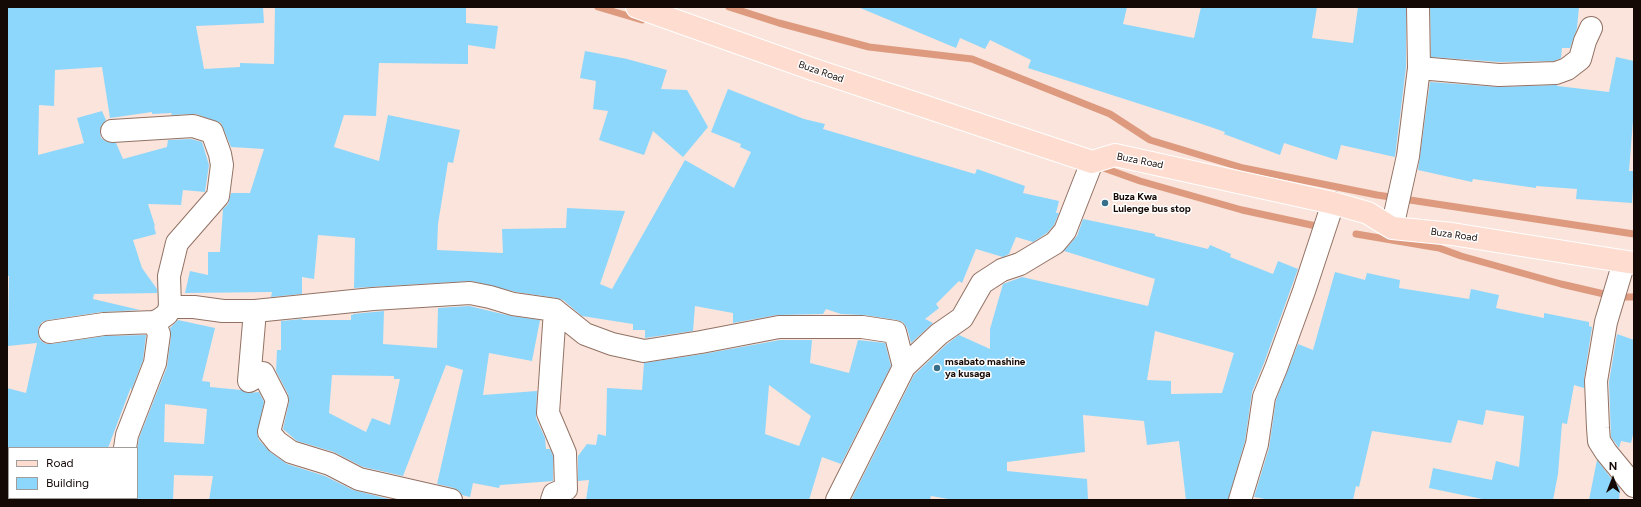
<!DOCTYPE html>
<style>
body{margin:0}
#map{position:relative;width:1641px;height:507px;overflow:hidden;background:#fae4db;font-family:Figtree,sans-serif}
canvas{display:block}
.frame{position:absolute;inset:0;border:8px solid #150905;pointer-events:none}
.legend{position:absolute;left:8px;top:447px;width:130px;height:52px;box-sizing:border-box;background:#fff;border:1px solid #a19d9b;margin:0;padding:5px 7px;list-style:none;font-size:12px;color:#150905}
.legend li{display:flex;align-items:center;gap:8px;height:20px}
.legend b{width:20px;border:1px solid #a19d9b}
.north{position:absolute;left:1593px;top:459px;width:40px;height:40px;-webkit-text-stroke:3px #fff;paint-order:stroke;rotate:0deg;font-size:11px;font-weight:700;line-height:16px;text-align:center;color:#150905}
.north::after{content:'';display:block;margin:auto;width:14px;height:18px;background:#150905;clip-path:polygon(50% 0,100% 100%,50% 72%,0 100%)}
</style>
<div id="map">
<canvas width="1641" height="507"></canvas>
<div class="frame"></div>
<ul class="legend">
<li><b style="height:5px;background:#feddd0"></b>Road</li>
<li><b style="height:11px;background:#8dd7fc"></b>Building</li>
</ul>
<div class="north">N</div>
</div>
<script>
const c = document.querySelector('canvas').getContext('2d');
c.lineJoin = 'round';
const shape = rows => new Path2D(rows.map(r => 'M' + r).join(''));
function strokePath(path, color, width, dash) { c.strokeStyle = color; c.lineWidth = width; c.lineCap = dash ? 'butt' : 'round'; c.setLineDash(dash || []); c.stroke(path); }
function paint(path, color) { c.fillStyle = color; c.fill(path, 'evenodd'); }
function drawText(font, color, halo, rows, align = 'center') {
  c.font = font + ' Figtree,sans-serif'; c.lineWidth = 3; c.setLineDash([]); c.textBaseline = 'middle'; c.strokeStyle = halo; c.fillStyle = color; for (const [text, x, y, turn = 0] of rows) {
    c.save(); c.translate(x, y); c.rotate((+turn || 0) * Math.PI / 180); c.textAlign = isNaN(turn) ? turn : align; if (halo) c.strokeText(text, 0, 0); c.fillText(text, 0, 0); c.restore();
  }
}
strokePath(shape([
 [598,7,642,20],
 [729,7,779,23,869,47,972,59,1110,114,1150,140,1243,168,1377,195,1634,234],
 [1098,166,1140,181,1242,210,1316,226],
 [1356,234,1439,248,1461,256,1561,284,1617,297,1634,297]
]), '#dd9a7f', 7);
paint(shape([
 [7,7,263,7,264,23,196,26,204,69,240,67,240,63,274,64,275,7,466,7,466,23,498,26,495,49,468,45,468,64,379,63,376,116,344,115,334,147,379,161,388,115,460,130,453,163,448,162,438,224,437,250,503,253,502,229,566,228,567,208,625,211,600,284,612,289,685,160,734,188,751,152,740,147,741,144,711,132,728,89,804,119,825,124,823,129,975,174,977,169,1025,186,1023,193,1059,201,1056,213,1059,213,1054,225,1047,233,1033,242,1016,237,1009,254,1003,257,976,249,962,283,959,281,936,304,939,308,925,319,933,323,911,343,907,328,903,322,897,320,864,315,841,314,826,309,823,314,777,315,733,323,733,313,695,306,693,331,645,338,645,330,633,330,633,324,582,316,563,300,557,298,516,292,472,281,354,288,355,238,318,235,314,279,302,277,302,294,271,297,272,292,185,293,190,271,208,275,208,252,220,252,223,209,228,204,231,193,250,193,264,149,231,147,221,123,196,114,171,115,172,113,152,114,152,112,110,118,102,67,55,70,54,106,39,105,38,155,84,143,77,118,102,111,106,120,101,126,100,131,101,138,107,142,116,143,123,159,167,147,168,140,191,139,202,142,209,165,205,192,183,190,181,205,148,204,155,226,154,226,156,234,133,240,142,268,157,289,157,293,94,294,93,299,140,310,102,312,48,320,42,322,38,328,38,334,40,340,46,344,51,344,105,336,146,335,143,360,131,391,131,387,108,448,7,448,7,388,26,393,37,343,8,346,9,276,7,276],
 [858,7,1127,7,1123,24,1194,38,1201,7,1317,7,1312,38,1353,43,1358,7,1406,7,1406,67,1395,157,1341,145,1337,160,1284,143,1280,155,1224,134,1225,132,1199,123,1028,68,1031,60,990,40,985,49,960,38,956,48],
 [1430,7,1579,7,1577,28,1570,48,1562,48,1561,58,1554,61,1499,62,1431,57],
 [585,51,627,59,667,70,661,89,687,90,708,127,683,157,653,131,644,155,599,140,608,111,593,109,596,81,580,78],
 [1616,57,1634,61,1634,108,1629,171,1634,171,1632,203,1576,199,1577,189,1536,186,1536,188,1473,179,1472,182,1418,170,1430,82,1498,87,1557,85,1557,86,1609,92],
 [1083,219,1155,234,1155,236,1208,249,1210,245,1231,254,1230,257,1273,274,1278,261,1298,269,1264,363,1252,392,1245,441,1228,500,1186,500,1179,441,1147,445,1144,421,1083,415,1085,452,1007,462,1007,471,1087,479,1088,500,954,500,931,496,930,500,851,500,914,375,947,344,959,335,990,349,990,329,1003,284,1022,277,1148,306,1155,279,1064,251,1077,236],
 [1155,331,1234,353,1222,393,1171,394,1171,381,1147,380],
 [1335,272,1365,280,1367,273,1400,280,1399,288,1469,299,1471,289,1499,295,1496,308,1544,318,1544,313,1589,322,1589,326,1592,327,1584,379,1584,388,1574,385,1567,424,1562,423,1558,474,1553,500,1487,500,1429,488,1433,468,1492,480,1496,461,1519,467,1524,416,1486,410,1483,425,1458,420,1451,443,1372,431,1359,487,1356,486,1353,500,1271,500,1254,497,1269,448,1276,400,1298,344,1313,350],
 [469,306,511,316,540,320,532,361,489,353,483,395,537,391,536,418,545,438,546,449,550,449,553,456,553,481,500,485,499,488,473,483,470,497,462,495,459,491,454,488,437,484,463,370,446,365,403,476,363,467,334,452,297,441,283,429,289,402,288,394,276,371,277,350,281,350,281,321,302,319,302,320,351,320,351,315,353,315,353,314,384,311,383,344,437,348,438,308],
 [332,375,394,376,394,379,400,379,390,425,372,418,366,432,329,413],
 [178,320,215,328,202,381,210,382,210,387,241,390,248,393,259,392,264,402,257,434,259,440,270,452,287,464,325,476,353,490,393,500,209,500,213,476,174,475,173,500,137,500,137,451,139,438,167,367,171,336,170,328],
 [165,404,207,409,204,444,164,442],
 [1617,334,1634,340,1634,430,1631,443,1621,441,1619,448,1611,437,1609,382],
 [780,340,812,340,810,363,849,373,858,340,885,343,891,366,841,464,822,457,809,500,586,500,589,480,578,481,578,456,587,444,596,445,598,434,606,436,607,388,642,390,644,363,703,354],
 [769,385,811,416,799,446,765,434],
 [1597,460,1611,478,1611,481,1614,481,1620,488,1619,500,1589,500]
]), '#8dd7fc');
const minor = shape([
 [1419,68,1499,75,1556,73,1567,69,1580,59,1585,41,1591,28],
 [112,131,193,126,212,132,220,154,222,165,218,196,177,243,169,276,170,307],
 [1392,228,1408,156,1419,68,1418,7],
 [1624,262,1606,322,1596,381,1598,428,1599,441,1606,452,1634,486],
 [255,311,249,381,263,373,277,400,269,432,277,442,291,452,330,464,359,479,451,500],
 [50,332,104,324,154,322],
 [125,448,127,435,155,363,159,334,154,322,159,320,167,314,170,307,194,307,223,311,255,311,373,299,470,293,490,297,513,304,555,310,585,334,612,344,644,351,701,342,779,327,862,327,895,332,904,367],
 [116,500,116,498],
 [552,500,554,494,566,489,565,453,548,413,555,310],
 [837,500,904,367,939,334,962,318,982,283,1002,270,1020,264,1055,243,1065,231,1092,162],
 [1240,500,1257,444,1264,397,1276,368,1304,291,1333,203]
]);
const major = shape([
 [637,7,812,69,1092,162,1115,155,1333,203,1368,213,1392,228,1452,234,1634,263]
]);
strokePath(minor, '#927265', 24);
strokePath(major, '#fff', 24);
strokePath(minor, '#fff', 22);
strokePath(major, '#feddd0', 22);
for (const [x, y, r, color] of [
 [1105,203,4,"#376f8a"],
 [937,368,4,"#376f8a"]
]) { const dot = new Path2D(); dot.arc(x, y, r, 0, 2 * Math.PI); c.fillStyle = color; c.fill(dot); strokePath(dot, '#fff', 1.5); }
drawText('10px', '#150905', '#fff', [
 ["Buza Road",821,72,19],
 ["Buza Road",1140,161,11],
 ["Buza Road",1454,235,8]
]);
drawText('bold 10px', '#150905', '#fff', [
 ["Buza Kwa",1113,197],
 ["Lulenge bus stop",1113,209],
 ["msabato mashine",945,362],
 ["ya kusaga",945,374]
], 'left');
</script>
